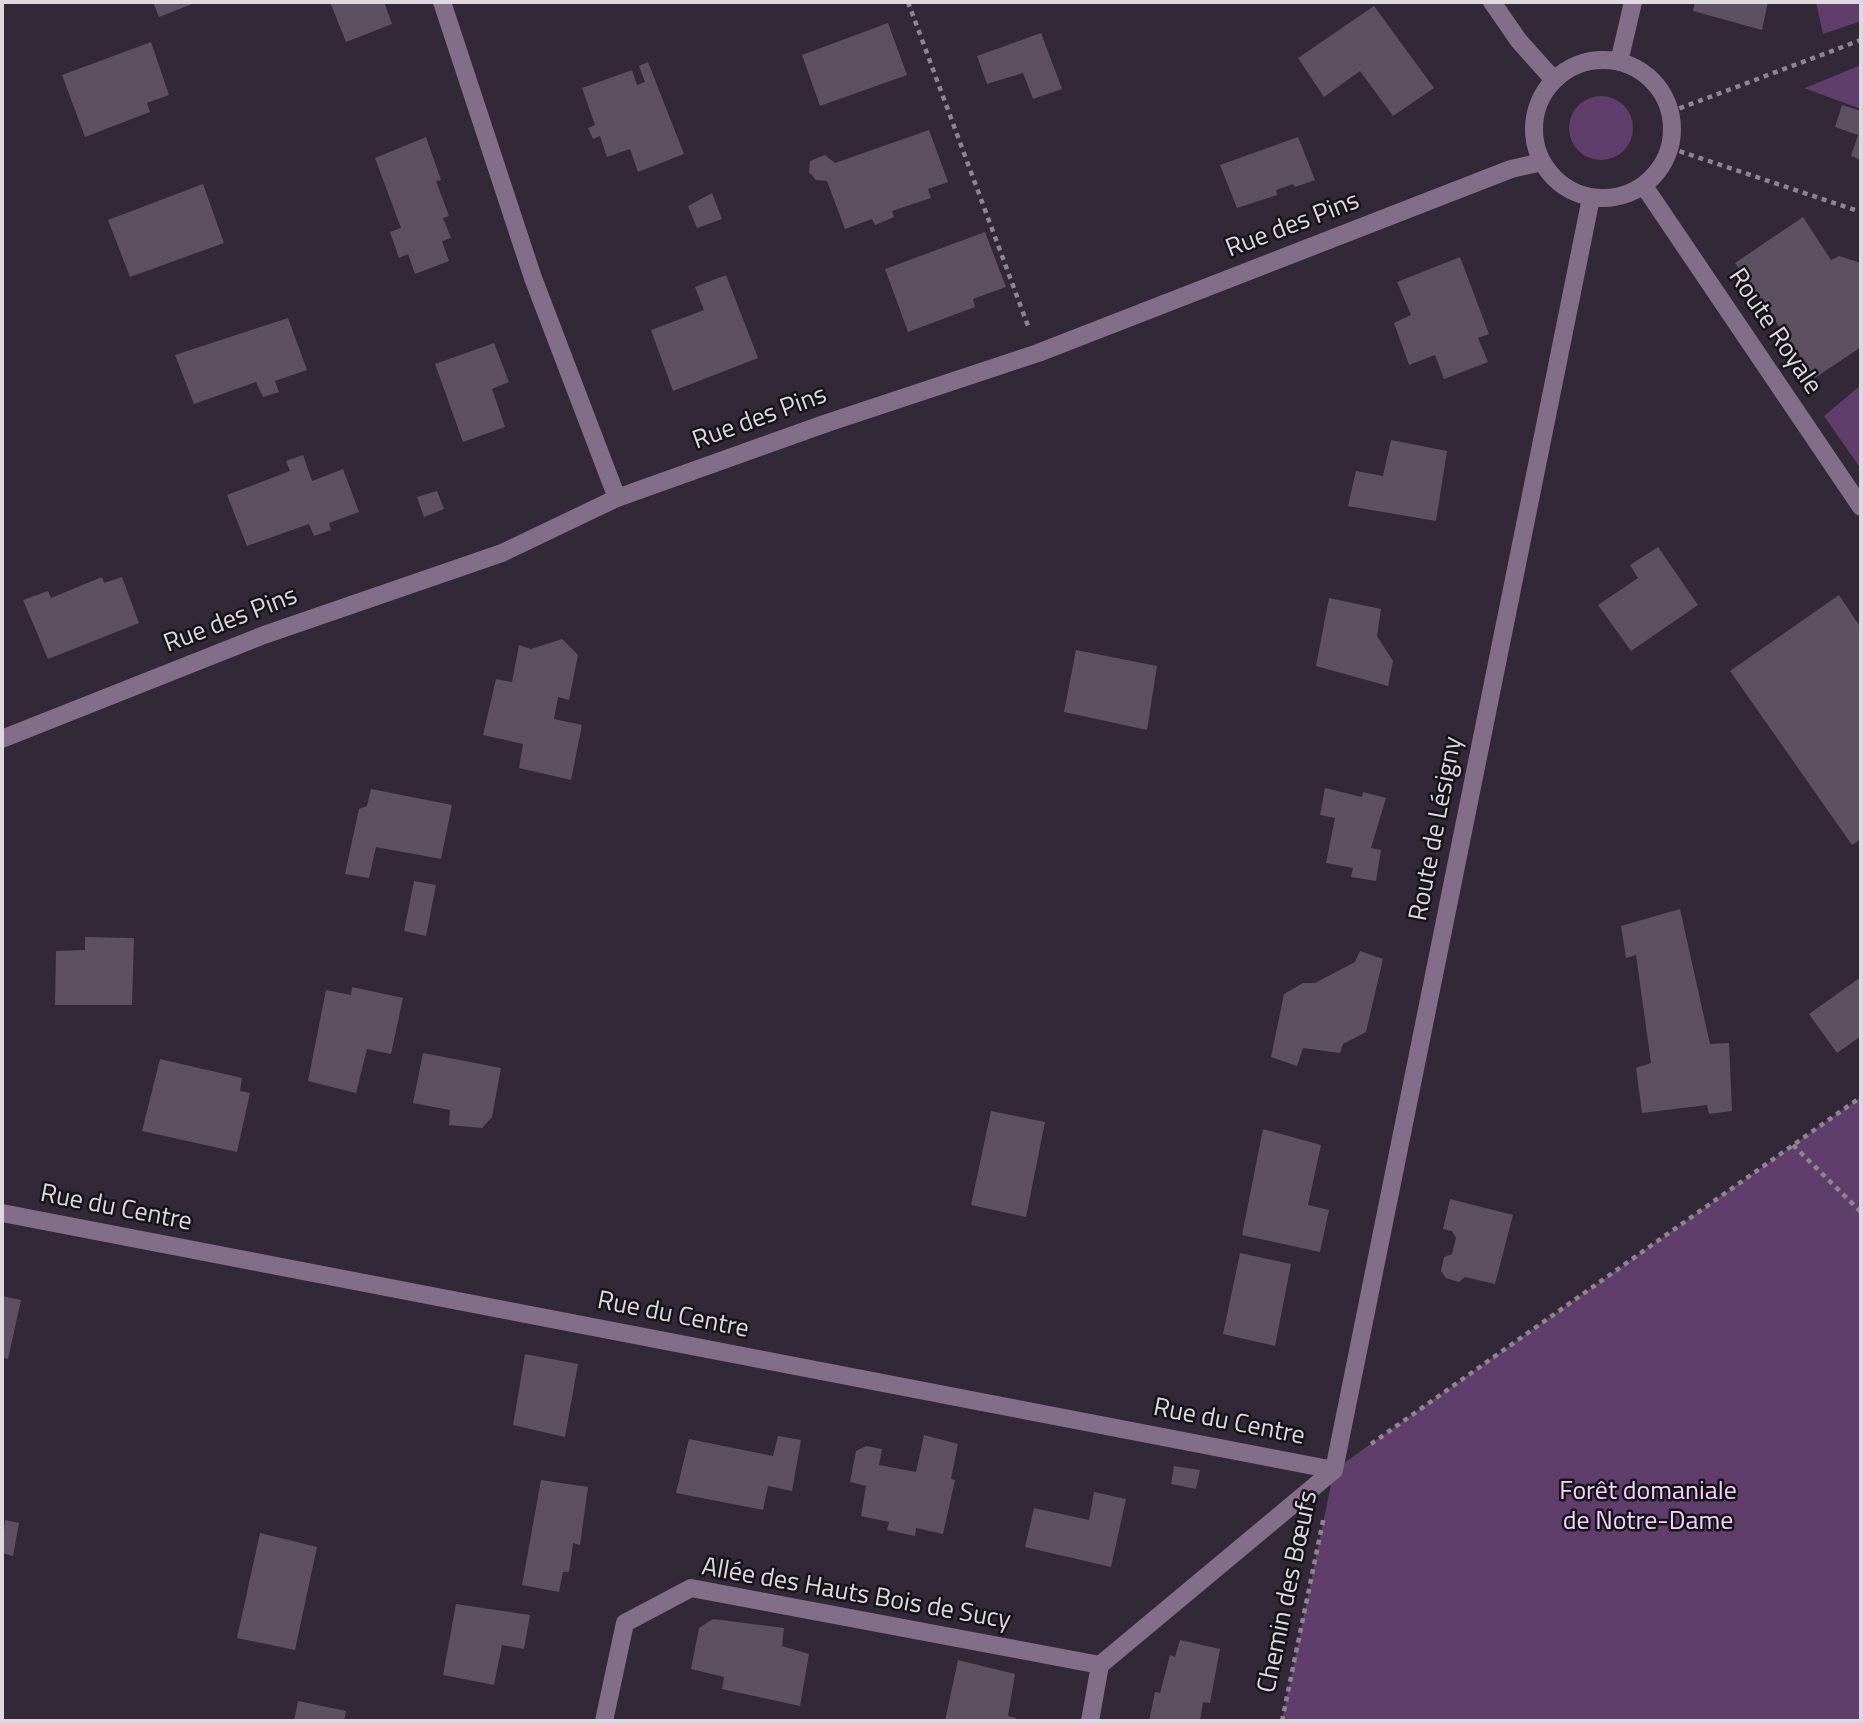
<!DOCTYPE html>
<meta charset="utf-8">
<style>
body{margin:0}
#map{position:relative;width:1863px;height:1723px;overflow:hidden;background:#332837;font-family:"Titillium Web",sans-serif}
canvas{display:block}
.frame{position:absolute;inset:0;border:4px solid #dfd8e1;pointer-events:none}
</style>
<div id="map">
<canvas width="1863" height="1723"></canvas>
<div class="frame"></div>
</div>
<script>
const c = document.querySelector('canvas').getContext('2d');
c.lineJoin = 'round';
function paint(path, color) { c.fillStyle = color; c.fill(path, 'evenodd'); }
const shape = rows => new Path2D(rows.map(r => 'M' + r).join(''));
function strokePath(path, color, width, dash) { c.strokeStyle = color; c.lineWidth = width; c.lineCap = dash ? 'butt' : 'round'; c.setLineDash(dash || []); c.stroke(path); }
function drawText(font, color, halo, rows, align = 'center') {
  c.font = font + ' "Titillium Web",sans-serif'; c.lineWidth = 5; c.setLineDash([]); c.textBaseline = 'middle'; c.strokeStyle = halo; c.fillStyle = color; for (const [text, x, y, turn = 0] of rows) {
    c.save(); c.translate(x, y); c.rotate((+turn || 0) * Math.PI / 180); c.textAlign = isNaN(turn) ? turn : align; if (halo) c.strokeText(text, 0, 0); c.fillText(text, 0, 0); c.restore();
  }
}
paint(shape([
 [1816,2,1861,2,1861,21,1823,34],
 [1861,65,1861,109,1804,88,1805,88],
 '1569 128a32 32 0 1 1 64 0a32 32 0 1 1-64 0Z',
 [1861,385,1861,469,1824,416],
 [1861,1097,1861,1721,1282,1721,1334,1470]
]), '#603e6b');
paint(shape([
 [153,2,197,2,159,17],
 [330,2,384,2,392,24,346,42],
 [1695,2,1768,2,1762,30,1693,11],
 [1374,6,1434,88,1393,116,1360,71,1324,97,1298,58],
 [888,23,907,75,820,106,802,55],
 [1041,33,1062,89,1033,99,1023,73,987,84,977,56],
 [151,42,169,95,147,103,150,112,85,137,62,75],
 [648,62,684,154,638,172,630,149,607,157,600,136,593,139,588,128,595,125,582,88,632,70,637,85,645,82,639,66],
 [1842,105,1861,111,1861,160,1851,156,1858,135,1835,127],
 [929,130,948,182,928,189,931,198,892,211,894,217,875,225,872,219,845,229,827,181,816,180,809,172,810,161,825,155,835,163],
 [426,137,441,180,436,181,449,216,443,218,451,238,442,241,449,261,415,274,408,254,399,258,390,232,401,228,375,158],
 [1298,137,1315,180,1295,187,1293,184,1276,190,1277,195,1237,208,1220,165],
 [203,184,224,243,130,277,108,220],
 [712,193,722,219,697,228,688,206],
 [1803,217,1831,260,1839,256,1861,263,1861,347,1815,378,1735,263],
 [985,232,1006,287,973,299,975,307,908,332,885,269],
 [1460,257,1489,334,1478,338,1488,362,1444,379,1435,355,1409,365,1394,323,1411,315,1397,282],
 [726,275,758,358,673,391,651,330,704,310,695,287],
 [288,318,307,370,275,381,279,392,263,397,256,382,194,404,175,355],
 [494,343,509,382,492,389,505,427,463,442,435,364],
 [1391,440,1447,451,1436,521,1348,506,1356,471,1383,476],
 [303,455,312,481,343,469,359,512,329,523,331,530,314,536,309,524,247,546,227,495,290,471,286,461],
 [437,491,444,509,424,517,417,497],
 [1658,547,1698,605,1631,651,1598,605,1638,578,1630,565],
 [102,577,104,583,122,577,139,623,48,659,23,600,48,591,51,598],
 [1839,595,1861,628,1861,839,1852,845,1730,671],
 [1329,598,1381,609,1377,636,1393,661,1388,686,1316,666],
 [562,639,578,655,569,700,558,697,554,719,582,725,571,780,519,768,523,744,483,735,496,679,512,682,519,645,531,649],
 [1076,650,1157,666,1147,730,1064,712],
 [1325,788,1362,797,1363,792,1386,798,1371,848,1381,850,1376,881,1351,877,1353,868,1326,863,1335,818,1320,815],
 [371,789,452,805,441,859,376,847,369,878,345,874,359,809,367,806],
 [414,881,436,885,426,936,404,931],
 [1680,909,1710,1044,1729,1043,1732,1111,1709,1114,1707,1105,1642,1113,1636,1068,1651,1063,1636,955,1626,958,1621,926],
 [85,937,134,938,132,1005,55,1005,56,951,85,950],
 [1360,951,1383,959,1366,1032,1343,1044,1340,1053,1303,1048,1297,1066,1271,1057,1284,994,1303,983,1315,983,1355,962],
 [1861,977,1861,1036,1837,1053,1809,1014],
 [352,987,403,998,391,1054,367,1049,356,1093,308,1081,326,990,351,995],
 [423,1053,501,1068,492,1117,482,1128,449,1125,450,1110,413,1103],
 [160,1059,242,1078,240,1091,250,1093,237,1152,142,1131],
 [991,1111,1045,1122,1026,1217,971,1205],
 [1263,1129,1321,1145,1308,1205,1329,1210,1320,1252,1242,1235],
 [1450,1199,1513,1215,1495,1284,1465,1277,1459,1282,1446,1278,1441,1271,1444,1257,1452,1254,1456,1238,1452,1231,1443,1229],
 [1240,1253,1291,1264,1275,1346,1223,1334],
 [2,1296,21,1300,8,1359,2,1357],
 [525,1354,578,1364,565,1437,513,1425],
 [924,1435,958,1444,951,1479,955,1480,943,1534,916,1528,915,1536,887,1530,889,1522,861,1516,866,1486,850,1482,856,1451,866,1446,882,1449,879,1465,916,1472],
 [778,1436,801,1440,792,1491,768,1486,763,1510,676,1493,689,1439,773,1456],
 [1174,1466,1200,1470,1196,1489,1171,1484],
 [541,1480,588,1487,580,1545,573,1543,569,1572,563,1572,559,1592,522,1585],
 [1094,1492,1126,1499,1111,1567,1025,1547,1034,1508,1089,1520],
 [5,1520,19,1523,13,1556,2,1553],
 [260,1533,317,1547,295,1650,237,1638],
 [456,1604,530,1615,524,1649,502,1645,494,1685,443,1675],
 [713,1619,784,1628,782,1646,809,1654,800,1706,722,1689,724,1677,691,1669,699,1628],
 [1180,1640,1220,1649,1210,1703,1203,1702,1200,1721,1149,1721,1155,1692,1160,1693,1170,1655,1175,1657],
 [958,1660,1015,1674,1008,1716,1016,1718,1015,1721,945,1721],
 [298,1701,346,1711,344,1721,294,1721]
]), '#5d5161');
strokePath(shape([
 [908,2,1028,326],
 [1670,112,1861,40],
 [1670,148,1861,212],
 [1793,1145,1861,1212],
 [1371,1444,1861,1097],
 [1282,1721,1324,1516]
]), '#8d8590', 4.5, [5, 5]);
strokePath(shape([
 [442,2,533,278,617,498],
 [1492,2,1519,41,1554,80],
 '1534 129a69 69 0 1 1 138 0a69 69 0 1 1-138 0Z',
 [1619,62,1633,2],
 [1644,186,1861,507],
 [2,739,264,635,502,553,617,498,827,423,1038,353,1511,169,1542,162],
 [2,1213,1334,1470],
 [1334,1470,1591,198],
 [1100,1665,1334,1470],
 [604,1721,625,1623,691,1588,1100,1665,1090,1721]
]), '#836e89', 18);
drawText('26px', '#dfd8e1', '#18131a', [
 ["Rue des Pins",1293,226,-21],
 ["Route Royale",1774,332,56],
 ["Rue des Pins",760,419,-20],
 ["Rue des Pins",231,621,-21],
 ["Route de Lésigny",1437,829,-79],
 ["Rue du Centre",116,1209,11],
 ["Rue du Centre",673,1316,11],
 ["Rue du Centre",1229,1423,11],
 ["Chemin des Bœufs",1289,1592,-78],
 ["Allée des Hauts Bois de Sucy",856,1595,10]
]);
drawText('26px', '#efd5f8', '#18131a', [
 ["Forêt domaniale",1648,1493],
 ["de Notre-Dame",1648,1523]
]);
</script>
